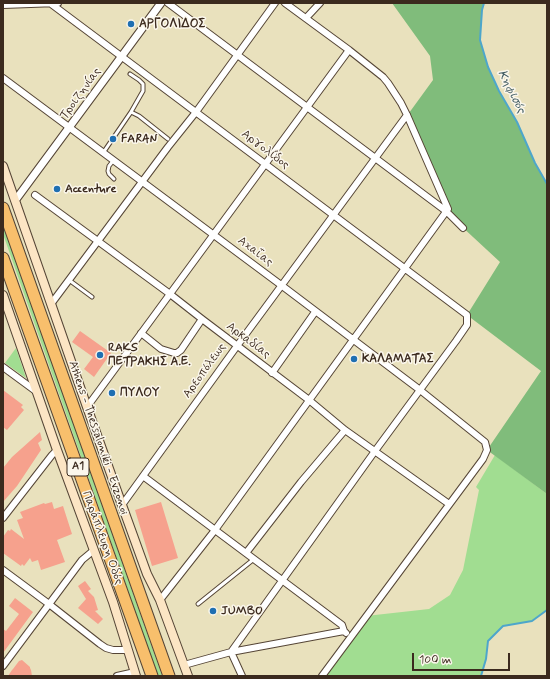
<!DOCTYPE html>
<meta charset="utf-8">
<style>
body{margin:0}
#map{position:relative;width:550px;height:679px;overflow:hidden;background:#e9e1bd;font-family:Mynerve,sans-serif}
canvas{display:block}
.frame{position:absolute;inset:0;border:4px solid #3b2a1e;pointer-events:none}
.scale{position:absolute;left:412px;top:653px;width:98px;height:18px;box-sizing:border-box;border:2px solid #3b2a1e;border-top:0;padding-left:5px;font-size:12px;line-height:14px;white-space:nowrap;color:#3b2a1e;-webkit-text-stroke:3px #fbf7ec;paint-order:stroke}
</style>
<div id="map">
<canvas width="550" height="679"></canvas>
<div class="frame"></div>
<div class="scale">100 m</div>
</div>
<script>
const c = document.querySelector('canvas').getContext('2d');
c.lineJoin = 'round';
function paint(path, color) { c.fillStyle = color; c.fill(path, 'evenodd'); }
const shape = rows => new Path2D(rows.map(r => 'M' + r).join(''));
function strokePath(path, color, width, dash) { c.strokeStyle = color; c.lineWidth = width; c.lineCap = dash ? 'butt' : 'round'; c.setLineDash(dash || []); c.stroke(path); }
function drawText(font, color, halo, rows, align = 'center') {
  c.font = font + ' Mynerve,sans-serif'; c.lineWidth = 3; c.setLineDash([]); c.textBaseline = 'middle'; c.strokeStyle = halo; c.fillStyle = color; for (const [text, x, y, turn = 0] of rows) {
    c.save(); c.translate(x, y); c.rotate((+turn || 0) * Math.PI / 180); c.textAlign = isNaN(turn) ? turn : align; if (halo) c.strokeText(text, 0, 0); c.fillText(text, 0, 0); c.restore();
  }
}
paint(shape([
 [3,224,162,676,158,676,3,234],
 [16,348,26,378,5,363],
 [495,455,547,494,547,610,546,611,532,621,503,626,488,641,486,659,481,676,323,676,366,616,429,609,450,595,463,570,479,490,476,487]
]), '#a1dd91');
paint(shape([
 [392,3,484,3,482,10,480,40,488,67,499,91,517,122,535,163,547,184,547,494,487,450,541,371,467,315,500,262,446,212,409,113,433,80,430,56]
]), '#80bc7b');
strokePath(shape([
 [484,3,482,10,480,40,488,67,499,91,517,122,535,163,547,184],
 [481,676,486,659,488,641,503,626,532,621,547,610]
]), '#4da6cb', 2);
paint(shape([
 [80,331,111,353,94,377,84,369,93,357,72,342],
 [3,390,23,405,21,407,24,410,7,430,3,427],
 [40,432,42,440,38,443,41,450,17,486,3,502,3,468,12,457],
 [52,502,54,509,63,506,72,534,57,540,65,562,41,570,38,560,32,562,30,558,24,566,22,564,21,566,3,553,3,537,8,530,10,531,11,529,24,539,17,520,23,518,20,512,44,503,45,504],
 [161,502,178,558,152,566,135,510],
 [85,581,91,589,88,591,94,597,98,610,95,611,103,619,98,624,78,608,86,599,78,586],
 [15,598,33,612,3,653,3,629,6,631,19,614,9,606],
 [22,660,30,667,30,668,31,670,32,676,8,676,12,670,13,669,19,661]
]), '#f6a18d');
const service = shape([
 [130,74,139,80,143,84,143,91,131,112],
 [103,153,131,112,139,116,168,139],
 [113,161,109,166,108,171,109,174,114,179],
 [69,280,92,297],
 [198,604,254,559]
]);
const minor = shape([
 [50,3,467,315,467,325,456,341,375,451,231,652,242,676],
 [168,3,446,211,463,228],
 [3,5,58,3],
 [306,18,320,3],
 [3,78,281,285,420,390,485,442,487,450,483,459,322,676],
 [35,195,170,294,202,319,309,400,345,430,449,504],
 [51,304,168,147,196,112,275,3],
 [141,333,161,349,174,353,177,353,181,350,202,319],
 [3,367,37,392],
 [272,373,315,312],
 [87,407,349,50],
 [143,476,342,625,344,631],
 [122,505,237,346,407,115],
 [3,518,52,455,57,450],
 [246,553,301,482,345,430],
 [3,570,49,604,100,644,106,648,113,650,128,650],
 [160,600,215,530,448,209,407,115,401,103,388,83,383,77,349,50,285,3],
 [184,665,231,652,344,631,346,633],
 [3,666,82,560,94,550],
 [117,676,135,672]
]);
const tertiary = shape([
 [17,198,161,3]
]);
const secondary = shape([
 [3,166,87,407,122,505,147,574,160,600,188,676],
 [3,295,57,450,113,602,136,676]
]);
const motorway = shape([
 [3,208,169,676],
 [3,258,152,676]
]);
strokePath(service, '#554536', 5);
strokePath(minor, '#554536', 8);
strokePath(tertiary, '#554536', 9);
strokePath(secondary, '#554536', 10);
strokePath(motorway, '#554536', 13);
strokePath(service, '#fff', 3);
strokePath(minor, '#fff', 6);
strokePath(tertiary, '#fff', 7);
strokePath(secondary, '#fce5c4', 8);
strokePath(motorway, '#f8bf6c', 11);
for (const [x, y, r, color] of [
 [131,24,4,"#1f6fb2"],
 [113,139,4,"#1f6fb2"],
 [57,189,4,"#1f6fb2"],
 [100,355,4,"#1f6fb2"],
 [354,359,4,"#1f6fb2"],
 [112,393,4,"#1f6fb2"],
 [213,611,4,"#1f6fb2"]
]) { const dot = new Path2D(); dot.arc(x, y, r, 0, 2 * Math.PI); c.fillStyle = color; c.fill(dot); strokePath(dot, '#fbf7ec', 1.5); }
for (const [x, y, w] of [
 [78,467,22]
]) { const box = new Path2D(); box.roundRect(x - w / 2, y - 9, w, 18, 3); c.fillStyle = '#fbf7ec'; c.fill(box); strokePath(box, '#3b2a1e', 1); }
drawText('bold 11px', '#3b2a1e', null, [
 ["Α1",78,467]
]);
drawText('bold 12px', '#3b2a1e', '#fbf7ec', [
 ["ΑΡΓΟΛΙΔΟΣ",139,24],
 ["FARAN",121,139],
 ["Accenture",65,189],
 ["RAKS",108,348],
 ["ΠΕΤΡΑΚΗΣ Α.Ε.",108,362],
 ["ΚΑΛΑΜΑΤΑΣ",362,359],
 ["ΠΥΛΟΥ",120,393],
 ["JUMBO",221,611]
], 'left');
drawText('12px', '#3b2a1e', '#fbf7ec', [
 ["Τροιζηνίας",81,94,-54],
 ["Αργολίδος",265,150,37],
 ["Αχαΐας",255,252,37],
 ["Αρκαδίας",248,341,37],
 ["Αρεοπόλεως",205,371,-54],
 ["Athens - Thessaloniki - Evzonoi",98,438,71],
 ["Παράπλευρη Οδός",102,538,70]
]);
drawText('italic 13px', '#425c63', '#fbf7ec', [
 ["Κηφισός",511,92,63]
]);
</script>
